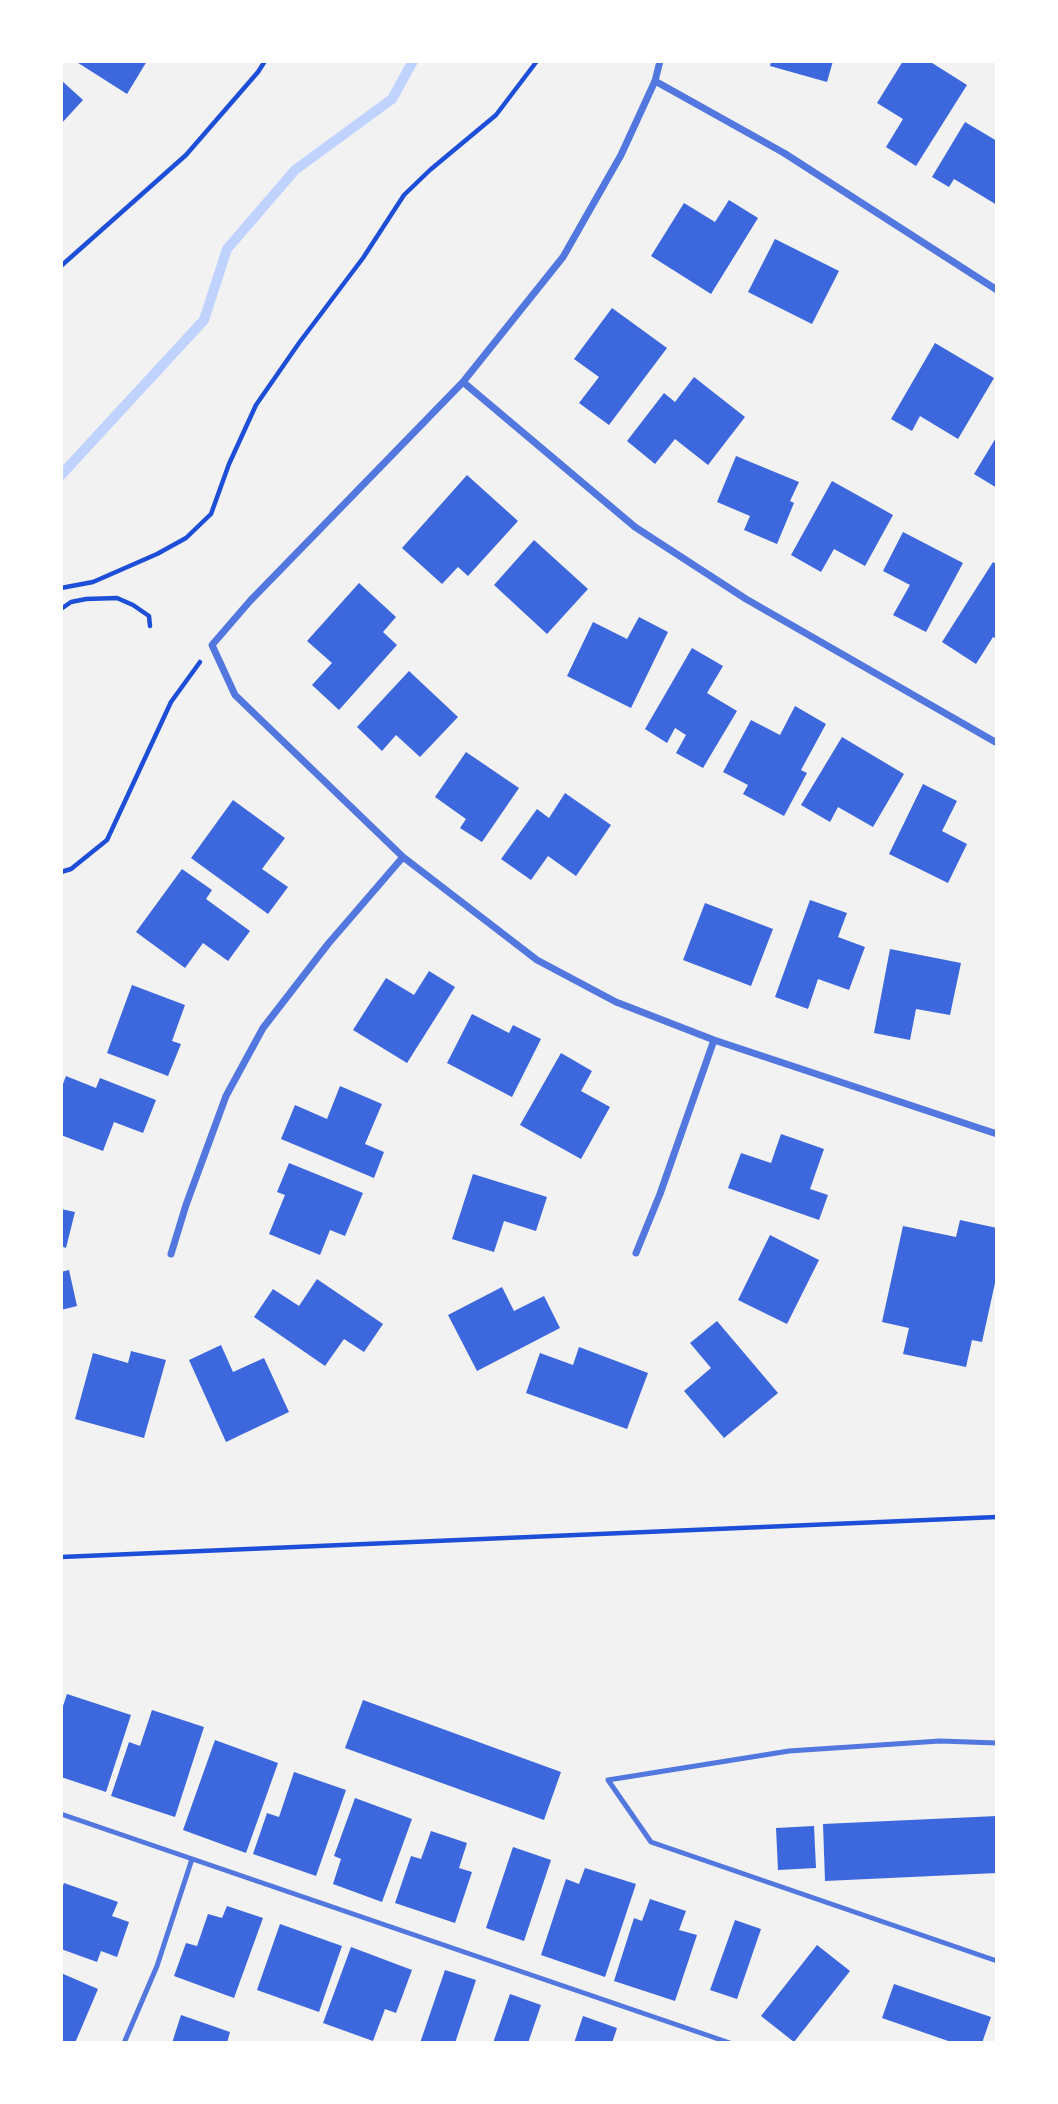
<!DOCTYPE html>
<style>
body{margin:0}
#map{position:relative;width:1058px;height:2104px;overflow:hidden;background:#f2f2f2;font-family:Arial,sans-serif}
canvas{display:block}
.frame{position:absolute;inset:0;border:63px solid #fff;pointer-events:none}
</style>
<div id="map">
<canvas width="1058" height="2104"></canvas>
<div class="frame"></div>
</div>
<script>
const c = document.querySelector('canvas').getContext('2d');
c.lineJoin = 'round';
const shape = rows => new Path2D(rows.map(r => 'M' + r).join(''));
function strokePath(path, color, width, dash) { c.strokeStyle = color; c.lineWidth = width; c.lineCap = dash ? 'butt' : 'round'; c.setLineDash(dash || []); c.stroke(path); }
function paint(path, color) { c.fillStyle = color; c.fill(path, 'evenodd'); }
strokePath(shape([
 [61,475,204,320,227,249,295,170,392,99,413,61]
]), '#bfd3fe', 10);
paint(shape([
 [75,61,147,61,127,94],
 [771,61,833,61,827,82,770,66],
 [903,61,929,61,967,85,916,166,886,147,903,119,877,103],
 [61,80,83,100,61,124],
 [965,122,997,141,997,205,954,179,949,187,932,177],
 [729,200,758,218,711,294,651,256,684,203,715,222],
 [775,239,839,271,812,324,748,292],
 [612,308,667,348,609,425,579,403,599,377,574,359],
 [935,343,994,378,958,439,920,416,912,431,891,419],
 [694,377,745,417,708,465,675,439,655,464,627,441,664,393,675,402],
 [997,436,997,488,974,474],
 [736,456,799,482,790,501,794,503,777,544,744,530,750,516,717,502],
 [467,475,518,521,468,576,458,567,442,584,402,548],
 [832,481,893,515,865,566,834,549,821,572,791,555],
 [903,532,963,563,926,632,893,615,910,585,883,571],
 [534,540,588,589,547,634,494,585],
 [993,562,997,565,997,639,993,637,976,664,942,642],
 [359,583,396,617,383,632,397,645,339,710,312,685,332,663,307,641],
 [639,617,668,632,631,708,567,676,593,622,627,639],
 [692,648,723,666,707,693,737,711,703,768,676,753,686,735,675,728,667,743,645,729],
 [409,671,458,717,420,757,396,735,382,751,357,727],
 [795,706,826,724,801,770,807,773,784,816,743,794,748,785,723,772,751,720,780,735],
 [842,737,904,774,873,827,838,807,830,822,801,805],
 [466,752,519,788,482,842,460,828,466,819,435,797],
 [923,784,957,801,942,831,967,844,948,883,889,854],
 [565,793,611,825,576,876,548,856,531,880,501,859,537,809,549,818],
 [233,800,285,838,262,869,288,887,268,914,191,858],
 [182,869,212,890,206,899,250,931,228,961,203,943,185,968,136,932],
 [810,900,847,913,838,937,865,947,849,990,818,979,808,1009,775,997],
 [705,903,773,929,751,986,683,960],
 [890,949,961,963,950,1015,916,1009,910,1040,874,1033],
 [429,971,455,987,407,1063,353,1030,386,978,414,995],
 [132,985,185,1005,172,1041,181,1044,168,1076,107,1053],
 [472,1014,509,1033,513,1025,541,1039,512,1097,447,1063],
 [561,1053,592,1071,581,1091,610,1107,581,1159,520,1125],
 [66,1076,96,1088,100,1078,156,1100,143,1133,114,1122,103,1151,61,1135,61,1089],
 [340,1086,382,1104,365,1144,384,1152,374,1178,281,1139,295,1105,327,1119],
 [781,1134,824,1149,810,1189,828,1195,819,1220,728,1188,741,1153,771,1163],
 [289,1163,363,1193,345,1236,330,1230,320,1255,269,1234,285,1195,277,1192],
 [473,1174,547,1197,536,1231,504,1221,494,1252,452,1239],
 [61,1209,75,1212,66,1248,61,1246],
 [960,1220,997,1228,997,1274,982,1342,972,1340,966,1367,903,1354,909,1328,882,1322,903,1226,956,1237],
 [770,1235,819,1260,787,1324,738,1300],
 [69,1270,77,1306,61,1310,61,1272],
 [317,1279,383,1324,364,1352,344,1339,325,1366,254,1317,273,1289,299,1306],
 [502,1287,514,1311,544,1296,560,1328,477,1371,448,1315],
 [717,1321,778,1393,724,1438,684,1391,711,1368,690,1343],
 [221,1345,233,1372,264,1358,289,1412,226,1442,189,1360],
 [579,1347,648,1373,627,1429,526,1393,540,1353,573,1365],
 [131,1351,166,1360,144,1438,75,1419,93,1353,128,1363],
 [67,1694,131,1715,106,1792,61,1777,61,1712],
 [363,1700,561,1772,544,1820,345,1748],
 [152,1710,204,1727,175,1817,111,1796,129,1742,140,1746],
 [215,1740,278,1763,246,1853,183,1830],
 [294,1772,346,1790,316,1876,253,1854,267,1813,279,1817],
 [355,1798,412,1819,382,1902,333,1884,341,1859,334,1856],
 [997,1816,997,1873,825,1881,823,1824],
 [814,1826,816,1868,778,1870,776,1828],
 [431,1831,467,1843,459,1868,472,1872,455,1923,395,1903,411,1856,421,1859],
 [513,1847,551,1860,524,1941,486,1928],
 [585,1868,636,1884,605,1977,541,1955,566,1879,579,1884],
 [64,1883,118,1902,112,1916,129,1922,117,1957,101,1951,97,1962,61,1949,61,1891],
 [650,1899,686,1911,679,1930,697,1935,675,2001,614,1981,634,1918,642,1921],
 [227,1906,263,1918,234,1998,174,1976,186,1943,197,1946,208,1914,222,1918],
 [735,1920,761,1929,737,1999,710,1990],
 [280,1924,342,1946,319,2012,257,1990],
 [817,1945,850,1971,794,2042,761,2016],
 [351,1947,412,1970,396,2013,385,2009,373,2041,323,2023],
 [445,1970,476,1980,455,2043,420,2043],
 [61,1973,98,1989,75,2043,61,2043],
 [894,1984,991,2017,982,2043,954,2043,882,2018],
 [510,1994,541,2005,528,2043,493,2043],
 [181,2015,230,2032,227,2043,172,2043],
 [583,2016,617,2028,612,2043,574,2043]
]), '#3d67dc');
strokePath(shape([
 [61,266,186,155,258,72,265,61],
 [61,588,93,582,157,554,186,538,211,514,229,464,256,405,299,343,363,258,404,195,430,170,496,115,537,61],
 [61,609,71,602,86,599,117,598,133,605,149,616,150,626],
 [61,872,71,869,107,840,171,702,200,662],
 [61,1557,997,1517]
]), '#1d4ed8', 4.5);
strokePath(shape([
 [997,1743,940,1741,789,1751,608,1780,651,1842,997,1961],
 [61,1814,730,2043],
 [124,2043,157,1966,192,1859]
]), '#5277de', 5);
strokePath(shape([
 [660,61,655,81,621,155,563,257,463,382,250,601,212,645,235,695,403,857,537,960,616,1002,714,1040,997,1134],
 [655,81,784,153,997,290],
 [463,382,635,527,746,599,997,743],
 [636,1253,660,1194,714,1040],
 [171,1254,186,1205,226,1096,263,1028,328,944,403,857]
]), '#5277de', 7);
</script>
